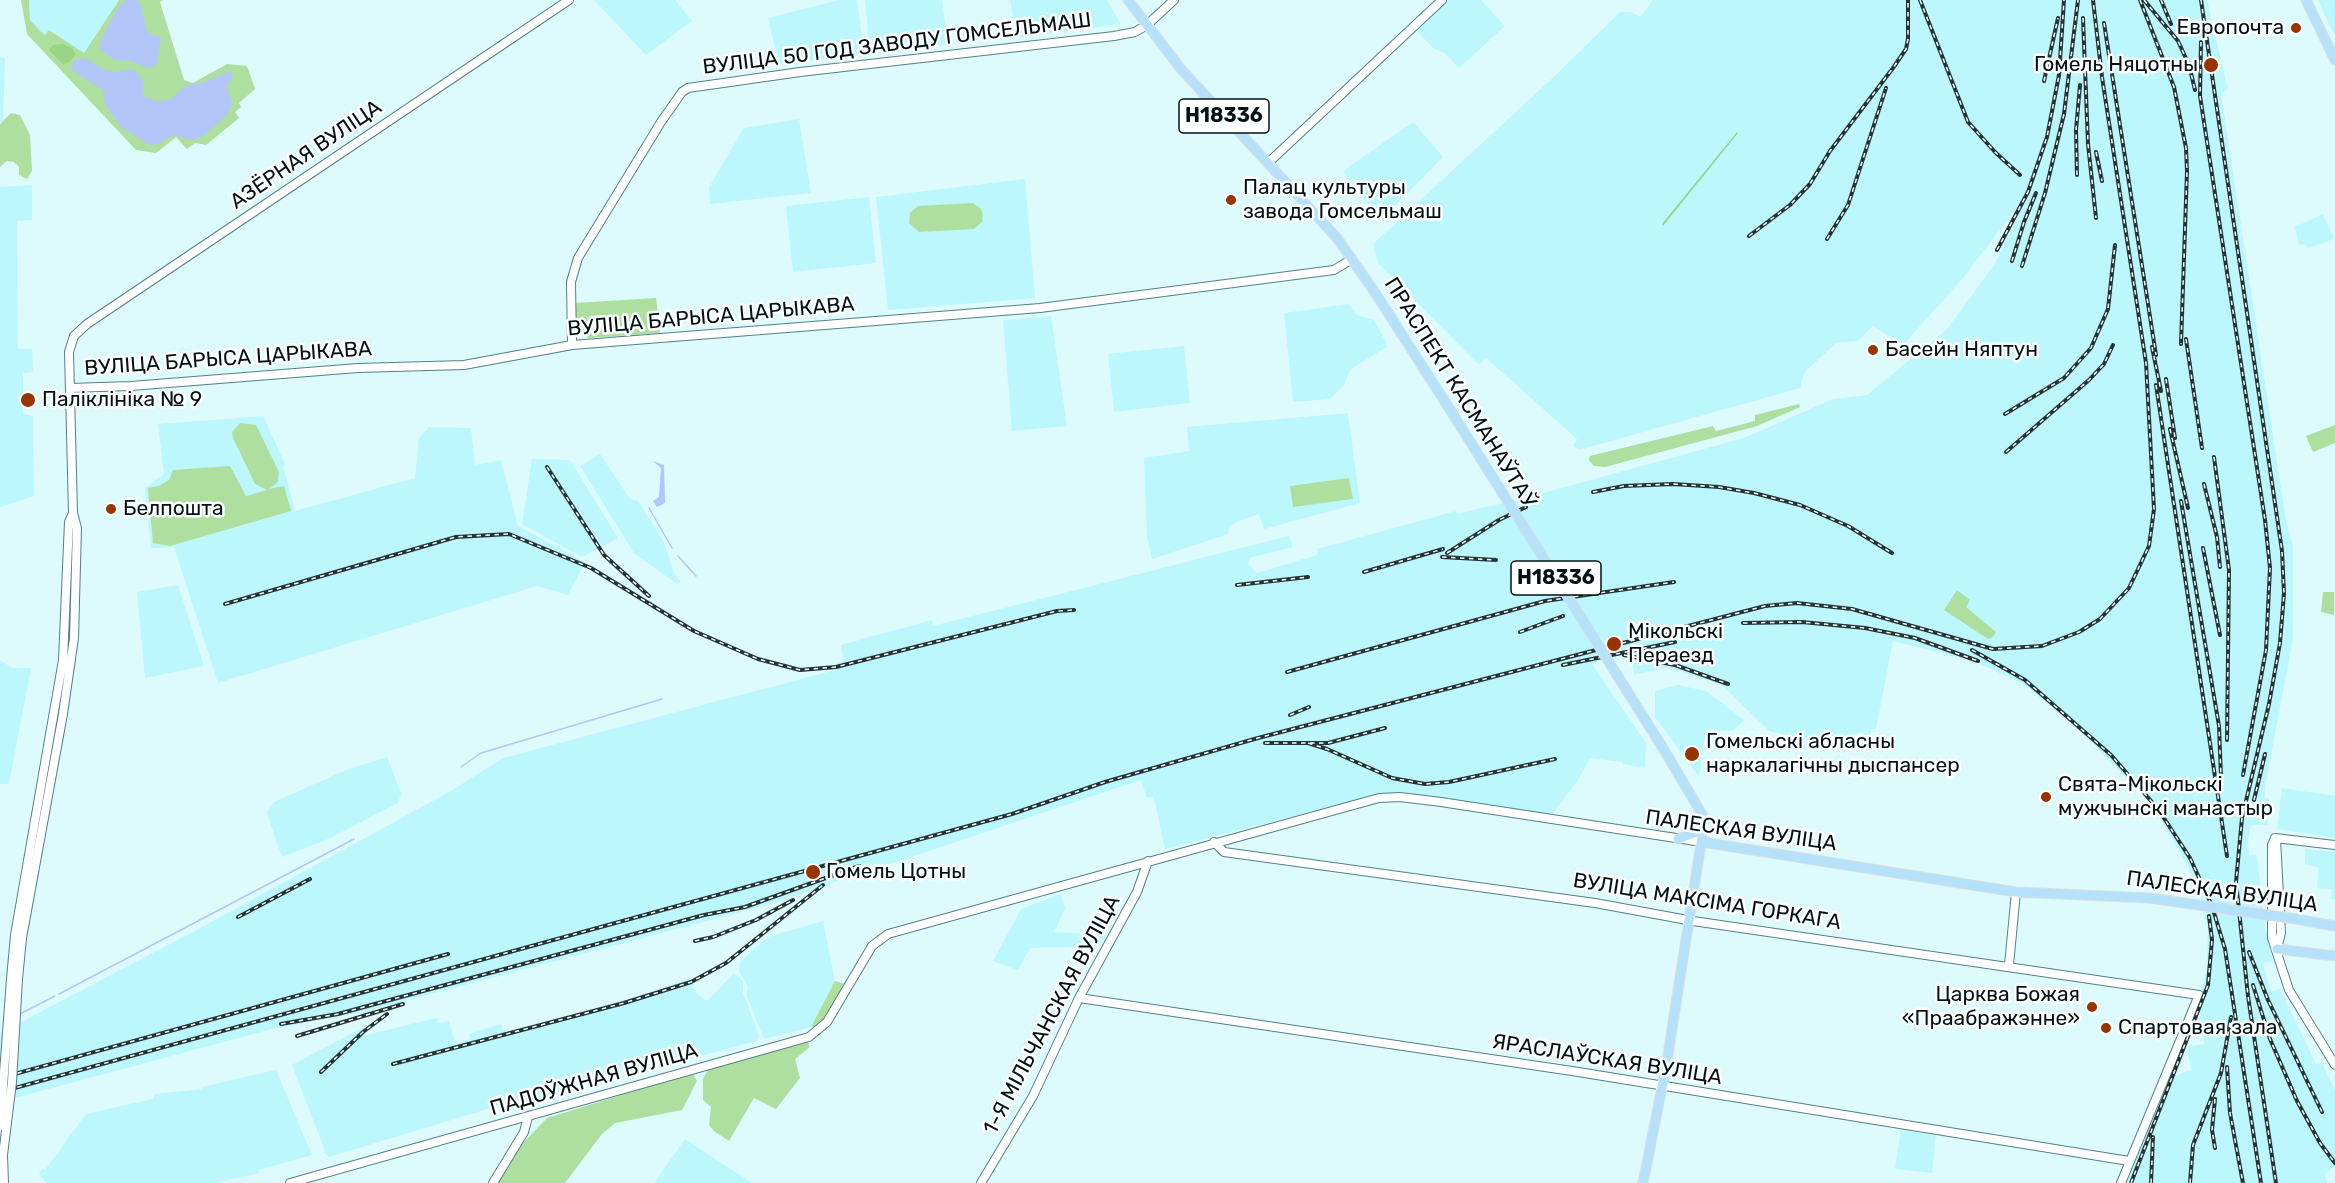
<!DOCTYPE html>
<meta charset="utf-8">
<style>
body{margin:0}
canvas{display:block;background:#ddfafd}
</style>
<canvas width="2335" height="1183"></canvas>
<script>
const c = document.querySelector('canvas').getContext('2d');
c.lineJoin = 'round';
function paint(path, color) { c.fillStyle = color; c.fill(path, 'evenodd'); }
const shape = rows => new Path2D(rows.map(r => 'M' + r).join(''));
function strokePath(path, color, width, dash) { c.strokeStyle = color; c.lineWidth = width; c.lineCap = dash ? 'butt' : 'round'; c.setLineDash(dash || []); c.stroke(path); }
function drawText(font, color, halo, rows, align = 'center') {
  c.font = font + ' Rubik,sans-serif'; c.lineWidth = 5; c.setLineDash([]); c.textBaseline = 'middle'; c.strokeStyle = halo; c.fillStyle = color; for (const [text, x, y, turn = 0] of rows) {
    c.save(); c.translate(x, y); c.rotate((+turn || 0) * Math.PI / 180); c.textAlign = isNaN(turn) ? turn : align; if (halo) c.strokeText(text, 0, 0); c.fillText(text, 0, 0); c.restore();
  }
}
paint(shape([
 [29,0,119,0,84,53,50,30,45,35,40,31,30,20],
 [594,0,675,0,692,21,646,55],
 [839,0,857,0,864,54,779,64,768,18],
 [865,0,942,0,948,45,870,52],
 [1010,0,1107,0,1121,24,1017,38],
 [1448,0,1481,0,1505,26,1459,68,1445,53,1434,49,1416,30],
 [1653,0,2207,0,2228,90,2221,93,2286,521,2293,547,2293,638,2265,788,2265,798,2269,799,2267,825,2251,825,2248,840,2249,856,2257,855,2265,927,2273,961,2263,963,2268,983,2272,991,2280,989,2316,1064,2322,1063,2335,1090,2335,1166,2325,1174,2327,1183,2126,1183,2169,1078,2191,1070,2187,1047,2205,1044,2207,1049,2202,1036,2200,1013,2195,1011,2207,970,2208,928,2200,893,2185,861,2151,803,2074,725,2023,684,1976,662,1893,641,1876,729,1871,729,1871,734,1864,735,1863,732,1821,743,1769,731,1722,685,1669,667,1634,675,1630,647,1592,664,1646,743,1645,768,1623,764,1623,762,1590,758,1578,780,1551,816,1383,793,1165,849,1155,802,1152,797,1147,798,1141,780,767,905,363,1012,272,1029,0,1102,0,1033,191,933,451,791,503,758,835,670,834,665,844,661,841,645,932,620,933,626,1289,536,1293,547,1250,558,1248,564,1257,573,1317,555,1317,549,1456,511,1457,514,1536,495,1744,438,1833,399,1867,395,1947,329,1994,265,2020,213,2015,210,1963,278,1903,345,1873,326,1858,341,1836,343,1804,373,1800,388,1579,450,1573,446,1577,439,1486,358,1479,365,1378,263,1373,244,1559,72,1620,12,1631,12,1640,17],
 [2318,0,2335,0,2335,36,2329,24],
 [0,58,5,58,3,122,0,122],
 [799,119,811,193,710,204,709,187,744,128],
 [1413,122,1443,157,1380,221,1343,171],
 [1025,179,1035,298,888,310,876,197],
 [32,185,32,220,17,221,18,349,32,349,33,372,23,373,23,414,33,416,34,496,0,507,0,187],
 [869,197,876,263,793,272,786,206],
 [2323,214,2334,239,2308,248,2305,244,2299,245,2295,227],
 [1349,304,1357,315,1374,320,1388,346,1351,369,1343,386,1330,399,1293,402,1284,313],
 [1051,316,1067,426,1012,431,1003,320],
 [1184,346,1190,403,1114,412,1108,354],
 [1348,413,1360,503,1264,529,1259,514,1236,522,1230,526,1228,534,1152,559,1147,536,1144,458,1189,451,1187,427],
 [263,416,285,464,283,466,295,511,415,478,419,438,429,427,471,428,475,465,501,460,518,526,585,562,568,595,537,586,218,683,174,547,151,548,145,488,164,474,158,424],
 [600,454,630,499,638,501,664,542,674,573,681,582,677,584,634,553,580,466],
 [532,459,570,460,618,538,582,557,522,524],
 [178,585,204,666,145,678,137,592],
 [0,660,12,668,31,668,9,784,0,784],
 [1678,685,1706,691,1744,720,1733,731,1706,730,1699,777,1655,717,1655,691],
 [387,757,401,794,398,803,328,839,282,857,267,813,274,802,346,770],
 [2282,788,2335,796,2335,838,2277,829],
 [2305,849,2335,852,2335,899,2331,899,2332,889,2317,888,2319,867,2305,865],
 [1061,894,1065,909,1054,932,1106,935,1099,946,1030,948,1018,970,993,961,1021,909],
 [823,921,835,981,811,1027,764,1039,746,994,748,988,739,971,740,962,768,937],
 [734,973,743,981,743,993,759,1036,757,1041,678,1062,676,1055,604,1073,605,1078,502,1108,501,1105,329,1157,323,1152,325,1151,292,1065,360,1029,366,1035,436,1018,438,1023,449,1021,455,1043,470,1039,469,1034,492,1027,501,1024,503,1030,514,1031,659,990,690,978,697,994,707,1001],
 [276,1070,312,1155,259,1170,260,1173,214,1183,47,1183,39,1174,42,1168,45,1170,86,1114,153,1099,155,1094,202,1089,201,1087],
 [1901,1130,1936,1135,1932,1173,1895,1169],
 [685,1139,752,1183,654,1183]
]), '#bcf7fd');
paint(shape([
 [21,0,29,0,30,20,40,31,45,35,49,30,84,53,119,0,163,0,160,2,184,80,193,83,227,64,247,66,255,89,239,103,241,107,235,112,239,118,206,145,195,143,187,149,176,137,156,153,136,150,27,34],
 [11,113,20,115,30,135,32,171,27,179,19,175,19,167,14,162,7,161,0,167,0,124],
 [973,203,981,209,983,215,982,222,974,229,919,232,909,223,910,213,918,206],
 [656,298,660,333,588,338,576,327,575,303],
 [1799,404,1800,407,1757,426,1605,467,1594,466,1589,460,1590,456,1713,426,1716,431,1755,421,1755,415],
 [240,423,256,425,279,472,278,482,269,489,284,486,291,511,170,546,153,543,148,488,159,486,169,480,173,470,230,466,246,496,267,490,255,484,233,438,232,432],
 [2335,425,2335,443,2313,452,2306,436],
 [1349,478,1353,499,1293,507,1290,486],
 [1957,590,1970,600,1966,607,1996,632,1993,637,1988,639,1944,610],
 [2323,592,2334,592,2334,615,2321,612],
 [835,981,845,984,824,1019,815,1027,811,1027],
 [808,1042,810,1047,795,1059,800,1078,776,1109,754,1098,729,1141,714,1131,709,1125,711,1107,703,1100,703,1079,708,1069],
 [693,1073,697,1081,682,1110,615,1123,602,1134,565,1183,498,1183,523,1143,547,1118]
]), '#aedf9f');
paint(shape([
 [63,44,72,48,76,55,68,63,63,64,49,50,53,45],
 [1737,132,1738,133,1663,226,1662,224]
]), '#98d584');
paint(shape([
 [126,0,136,0,140,3,146,28,150,34,161,37,157,63,153,67,147,68,128,60,116,61,100,49,101,39,118,8],
 [76,59,87,59,103,69,115,72,133,69,143,81,143,96,159,102,171,99,185,86,201,83,231,71,233,77,227,86,232,104,227,115,203,136,191,140,173,135,158,144,150,145,121,127,105,104,103,90,73,71,71,66],
 [653,461,664,465,665,503,657,507,653,501,659,497,661,468]
]), '#b2c6fa');
strokePath(shape([
 [649,508,672,548],
 [678,556,696,576],
 [461,767,481,753,662,699],
 [59,994,354,839],
 [18,1015,55,996]
]), '#b2c6fa', 1.5);
const secondary = shape([
 [1268,163,1442,0],
 [572,345,571,282,578,258,661,122,682,92,688,88,800,72,1114,36,1135,32,1147,25,1174,0],
 [70,388,131,386,358,368,464,365,572,345,1040,308,1334,270,1352,259],
 [2275,838,2272,845,2272,938,2289,990,2335,1065],
 [2275,838,2335,845],
 [2276,839,2281,933,2277,949],
 [1214,842,1224,852,1595,903,1693,921,2199,995,2121,1183],
 [2009,965,2016,892],
 [11,979,15,935,63,660,69,522,73,513],
 [18,979,22,938,63,714,74,638,77,528,73,513,69,352,74,336,87,324,569,0],
 [1079,998,1572,1071,2129,1161],
 [3,1155,4,1183],
 [290,1183,809,1037,827,1022,872,946,888,934,1379,798,1400,797,1441,802,1702,842],
 [493,1183,524,1132,528,1117],
 [981,1183,1033,1096,1079,998,1137,892,1148,861]
]);
const primary = shape([
 [1128,0,1181,69,1337,238,1376,294,1449,408],
 [2306,0,2335,60],
 [1678,839,1693,833,1703,820],
 [1702,842,2016,892,2149,898],
 [2296,919,2335,926],
 [2277,949,2335,956],
 [1643,1183,1666,1067,1703,831,1702,814,1663,748]
]);
strokePath(secondary, '#538185', 10);
strokePath(primary, '#dcdede', 11);
strokePath(secondary, '#fff', 8);
strokePath(primary, '#b5e1fb', 9);
const rail = shape([
 [1920,0,1968,122,1995,152,2020,175],
 [2140,0,2174,87,2186,148,2187,171,2181,344],
 [2144,0,2178,41,2189,65,2195,90],
 [2161,0,2171,24],
 [2201,0,2282,551,2284,593,2280,643,2269,704,2242,818,2236,882,2248,996,2276,1183],
 [2083,18,2088,144,2096,218],
 [2104,23,2156,355],
 [2201,42,2200,96,2265,520,2270,568,2266,650,2243,775],
 [2044,81,2058,18],
 [2096,152,2102,181],
 [2077,175,2076,130,2080,85],
 [1749,236,1790,205,1810,184,1830,151,1893,68,1906,49,1908,39,1908,0],
 [1827,239,1848,205,1886,88],
 [1997,250,2028,192,2047,137,2059,75,2064,0],
 [2012,261,2024,222,2036,193],
 [2022,266,2045,193,2064,114,2078,0],
 [2186,339,2202,448],
 [2152,347,2161,391],
 [2166,379,2175,438],
 [2156,385,2227,856],
 [2005,414,2064,378,2091,348,2108,309,2115,245],
 [2170,429,2188,508],
 [2006,452,2089,380,2104,364,2113,345],
 [2214,457,2229,570,2227,740],
 [547,467,604,555,649,596],
 [2204,484,2217,537,2220,567],
 [1593,492,1624,486,1673,484,1719,487,1754,493,1800,505,1848,526,1892,553],
 [2181,501,2219,726,2221,777],
 [2203,548,2220,635],
 [1447,553,1499,520,1526,507],
 [1442,557,1496,560],
 [1364,572,1443,549],
 [1237,585,1308,577],
 [225,604,456,537,509,534,591,568,694,631,758,659,800,670,836,667,1057,611,1074,610],
 [1743,623,1802,622,1865,628,1915,638,1978,661],
 [1520,632,1563,616],
 [1972,650,2025,680,2111,755,2158,809,2190,858,2212,906,2225,949,2261,1183],
 [1624,655,1675,665,1728,684],
 [1563,665,1675,642],
 [1287,672,1545,601,1674,582],
 [1290,715,1309,707],
 [1265,743,1328,743,1385,728],
 [1308,743,1327,749,1392,778,1425,784,1449,782,1555,759],
 [2254,800,2265,754],
 [238,917,310,879],
 [695,941,713,937,756,920,793,900],
 [2249,952,2268,1000,2322,1112],
 [2253,985,2270,1039,2297,1101,2320,1143,2335,1163],
 [281,1024,338,1014,704,915,745,907,859,866],
 [297,1036,403,1004],
 [393,1064,624,1003,691,982,726,963,823,885],
 [2227,1067,2230,1113,2243,1183],
 [321,1072,363,1032,387,1014],
 [0,1078,448,954],
 [0,1092,1012,814,1105,782,1258,738,1765,606,1797,603,1852,609,1993,649,2042,646,2079,632,2100,619,2129,588,2149,546,2154,509,2146,363,2102,77,2093,0],
 [2215,1099,2212,1130,2215,1148],
 [2131,1183,2208,985,2212,940,2209,916],
 [2151,1183,2153,1137],
 [2190,1183,2193,1145,2221,1073,2231,1017]
]);
strokePath(rail, '#223436', 4);
strokePath(rail, '#fff', 1.5, [4.5]);
const secondaryBridge = shape([
 [0,1126,11,979],
 [3,1155,12,1082,18,979]
]);
const primaryBridge = shape([
 [1449,408,1663,748],
 [2149,898,2296,919]
]);
strokePath(secondaryBridge, '#538185', 10, []);
strokePath(primaryBridge, '#dcdede', 11, []);
strokePath(secondaryBridge, '#fff', 8);
strokePath(primaryBridge, '#b5e1fb', 9);
for (const [x, y, r, color] of [
 [2296,28,6,"#983400"],
 [2211,65,8,"#983400"],
 [1231,200,6,"#983400"],
 [1873,350,6,"#983400"],
 [28,400,8,"#983400"],
 [111,509,6,"#983400"],
 [1614,644,8,"#983400"],
 [1692,754,8,"#983400"],
 [2046,797,6,"#983400"],
 [813,872,8,"#983400"],
 [2092,1007,6,"#983400"],
 [2106,1028,6,"#983400"]
]) { const dot = new Path2D(); dot.arc(x, y, r, 0, 2 * Math.PI); c.fillStyle = color; c.fill(dot); strokePath(dot, '#fff', 2); }
for (const [x, y, w] of [
 [1224,116,90],
 [1556,578,90]
]) { const box = new Path2D(); box.roundRect(x - w / 2, y - 17, w, 34, 4.5); c.fillStyle = '#fff'; c.fill(box); strokePath(box, '#021214', 1.5); }
drawText('bold 20px', '#021214', null, [
 ["Н18336",1224,116],
 ["Н18336",1556,578]
]);
drawText('21px', '#021214', '#fff', [
 ["Европочта",2284,28,"right"],
 ["Гомель Няцотны",2198,65,"right"],
 ["Палац культуры",1243,188],
 ["завода Гомсельмаш",1243,212],
 ["Басейн Няптун",1885,350],
 ["Паліклініка № 9",42,400],
 ["Белпошта",123,509],
 ["Мікольскі",1628,632],
 ["Пераезд",1628,656],
 ["Гомельскі абласны",1706,742],
 ["наркалагічны дыспансер",1706,766],
 ["Свята-Мікольскі",2058,785],
 ["мужчынскі манастыр",2058,809],
 ["Гомель Цотны",826,872],
 ["Царква Божая",2080,995,"right"],
 ["«Праабражэнне»",2080,1019,"right"],
 ["Спартовая зала",2118,1028]
], 'left');
drawText('21px', '#021214', '#fff', [
 ["ВУЛІЦА 50 ГОД ЗАВОДУ ГОМСЕЛЬМАШ",897,44,-7],
 ["АЗЁРНАЯ ВУЛІЦА",306,155,-34],
 ["ВУЛІЦА БАРЫСА ЦАРЫКАВА",711,317,-5],
 ["ВУЛІЦА БАРЫСА ЦАРЫКАВА",228,359,-4],
 ["ПРАСПЕКТ КАСМАНАЎТАЎ",1460,393,58],
 ["ПАЛЕСКАЯ ВУЛІЦА",1741,831,8],
 ["ПАЛЕСКАЯ ВУЛІЦА",2222,892,8],
 ["ВУЛІЦА МАКСІМА ГОРКАГА",1707,902,9],
 ["1-Я МІЛЬЧАНСКАЯ ВУЛІЦА",1052,1015,-62],
 ["ЯРАСЛАЎСКАЯ ВУЛІЦА",1607,1060,9],
 ["ПАДОЎЖНАЯ ВУЛІЦА",594,1080,-16]
]);
</script>
